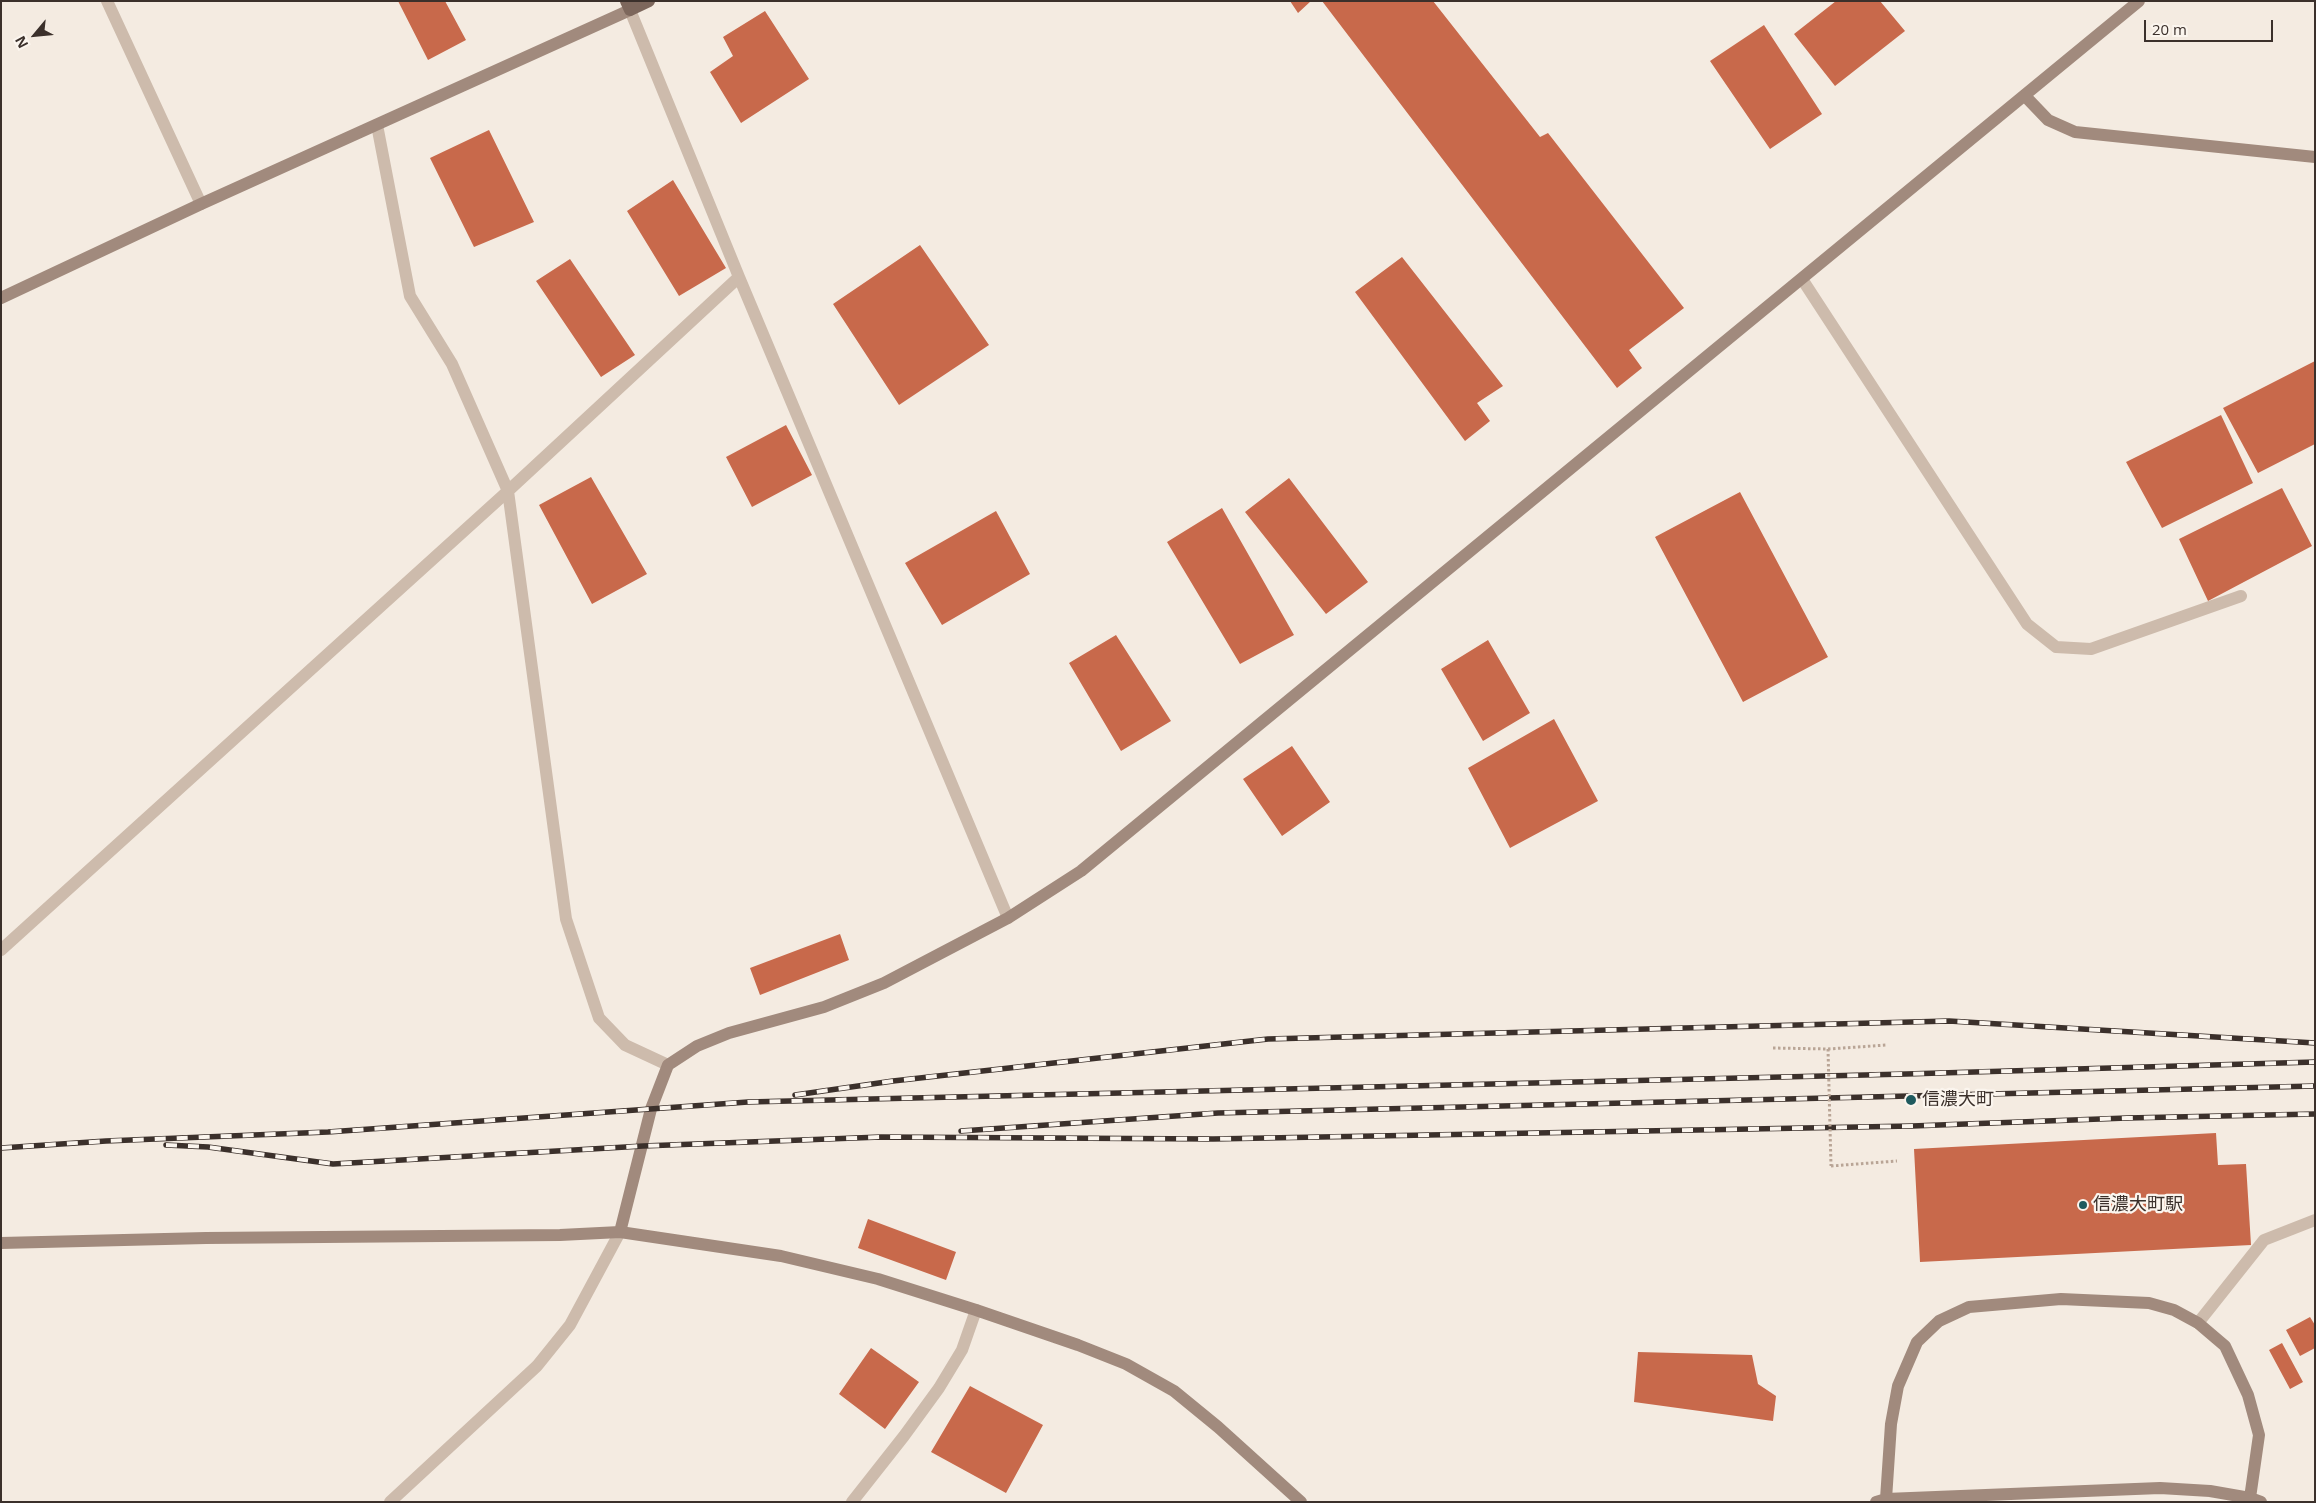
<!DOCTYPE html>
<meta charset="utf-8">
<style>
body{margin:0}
#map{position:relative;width:2316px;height:1503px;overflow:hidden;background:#f4ebe1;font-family:"Open Sans",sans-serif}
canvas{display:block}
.frame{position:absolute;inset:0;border:2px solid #3b302b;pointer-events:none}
.north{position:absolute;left:10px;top:10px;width:50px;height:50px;-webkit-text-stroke:4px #fbf5ee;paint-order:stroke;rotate:242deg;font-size:14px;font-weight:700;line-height:20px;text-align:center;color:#3b302b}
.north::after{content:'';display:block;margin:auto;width:18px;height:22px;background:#3b302b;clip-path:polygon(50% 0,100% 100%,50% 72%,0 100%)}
.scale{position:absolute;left:2144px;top:20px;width:129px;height:22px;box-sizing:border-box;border:2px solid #3b302b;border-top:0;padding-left:6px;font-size:15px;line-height:18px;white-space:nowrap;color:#3b302b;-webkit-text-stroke:4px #fbf5ee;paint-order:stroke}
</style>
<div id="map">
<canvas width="2316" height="1503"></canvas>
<div class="frame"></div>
<div class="north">N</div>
<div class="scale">20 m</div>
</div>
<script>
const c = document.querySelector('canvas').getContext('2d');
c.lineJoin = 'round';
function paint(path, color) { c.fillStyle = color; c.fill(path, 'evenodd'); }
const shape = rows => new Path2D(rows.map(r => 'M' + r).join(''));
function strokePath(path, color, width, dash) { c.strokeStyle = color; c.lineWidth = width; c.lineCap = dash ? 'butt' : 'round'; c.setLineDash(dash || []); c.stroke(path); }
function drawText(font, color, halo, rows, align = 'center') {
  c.font = font + ' "Open Sans","Noto Sans JP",sans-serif'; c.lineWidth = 4.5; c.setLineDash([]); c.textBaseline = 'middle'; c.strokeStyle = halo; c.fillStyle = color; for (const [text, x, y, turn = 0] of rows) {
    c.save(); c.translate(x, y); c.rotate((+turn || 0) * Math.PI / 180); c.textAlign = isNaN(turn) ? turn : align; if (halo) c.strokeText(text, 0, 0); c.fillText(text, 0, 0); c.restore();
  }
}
paint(shape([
 [398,1,445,1,466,40,428,60],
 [1290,1,1311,1,1298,13],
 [1322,1,1433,1,1540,137,1548,133,1684,308,1629,350,1642,368,1617,388],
 [1836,1,1880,1,1905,31,1835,86,1794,34],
 [765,11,809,79,741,123,710,72,733,56,723,37],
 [1764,25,1822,114,1770,149,1710,61],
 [489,130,534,222,474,247,430,158],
 [673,180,726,268,679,296,627,211],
 [920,245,989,345,899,405,833,304],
 [1402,257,1503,386,1477,403,1490,421,1465,441,1355,292],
 [570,259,635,355,601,377,536,281],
 [2315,361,2315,444,2258,473,2223,408],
 [2221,415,2253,483,2162,528,2126,462],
 [786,425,812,475,752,507,726,457],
 [591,477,647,574,592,604,539,505],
 [1289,478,1368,582,1326,614,1245,512],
 [2282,488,2312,546,2208,601,2179,539],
 [1740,492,1828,657,1743,702,1655,537],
 [1222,508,1294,635,1240,664,1167,542],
 [996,511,1030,574,942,625,905,563],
 [1116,635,1171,721,1121,751,1069,663],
 [1488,640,1530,713,1483,741,1441,669],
 [1554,719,1598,801,1510,848,1468,768],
 [1292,746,1330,802,1282,836,1243,779],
 [840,934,849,960,760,995,750,968],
 [2216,1133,2218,1165,2246,1164,2251,1245,1920,1262,1914,1149],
 [868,1219,956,1252,946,1280,858,1248],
 [2310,1317,2315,1325,2315,1348,2300,1356,2286,1330],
 [2282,1343,2303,1382,2290,1389,2269,1350],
 [871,1348,919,1382,885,1429,839,1394],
 [1638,1352,1752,1355,1758,1384,1776,1396,1773,1421,1634,1402],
 [970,1386,1043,1425,1006,1493,931,1452]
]), '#c8694b');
strokePath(shape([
 [1773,1048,1828,1049,1887,1045],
 [1831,1166,1897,1161]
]), '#b9a596', 3, [2.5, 2.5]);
strokePath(shape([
 [1802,279,2027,624,2056,647,2091,649,2241,596],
 [2198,1323,2264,1240,2315,1220],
 [852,1502,904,1436,939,1388,962,1350,976,1310]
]), '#cdbbac', 12);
strokePath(shape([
 [107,1,201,204],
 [630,10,739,277,1008,918],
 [377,125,410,296,452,364,508,491,566,919,599,1018,625,1045,668,1065],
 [1,950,508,491,739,277],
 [390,1502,537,1366,570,1325,620,1232]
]), '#cdbbac', 12);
strokePath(shape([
 [2025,96,2048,120,2075,132,2315,157],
 [1,298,201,204,630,10],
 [620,1232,651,1109,668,1065,697,1046,729,1033,824,1007,884,983,1008,918,1081,871,2139,1],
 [1,1243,206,1238,560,1235,620,1232,781,1256,878,1279,976,1310,1078,1345,1126,1364,1174,1391,1218,1427,1301,1502],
 [1886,1499,1891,1424,1898,1386,1917,1342,1939,1321,1969,1307,2061,1299,2149,1303,2174,1310,2198,1323,2225,1346,2248,1395,2259,1435,2250,1498],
 [1876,1502,1886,1499,2160,1488,2210,1491,2250,1498,2261,1502]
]), '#a18a7d', 12);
strokePath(shape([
 [626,1,630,10,649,1]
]), '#7d675c', 12);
const rail = shape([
 [795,1095,893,1081,1268,1039,1949,1021,2315,1043],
 [961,1131,1218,1113,2315,1086],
 [166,1145,208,1147,333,1164,643,1146,881,1137,1213,1139,1912,1126,2127,1118,2315,1114],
 [1,1148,106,1141,328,1132,748,1102,1906,1074,2315,1062]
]);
strokePath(rail, '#3b302b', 5.5);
strokePath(rail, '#fbf5ee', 4, [11]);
strokePath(shape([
 [1828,1049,1831,1166]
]), '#b9a596', 3, [2.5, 2.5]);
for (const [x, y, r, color] of [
 [1911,1100,6,"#1f5a5e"],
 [2083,1205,5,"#1f5a5e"]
]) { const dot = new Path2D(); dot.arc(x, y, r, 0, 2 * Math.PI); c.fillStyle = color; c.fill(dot); strokePath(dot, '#fbf5ee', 2); }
drawText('18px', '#3b302b', '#fbf5ee', [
 ["信濃大町",1922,1100],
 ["信濃大町駅",2093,1205]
], 'left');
</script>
